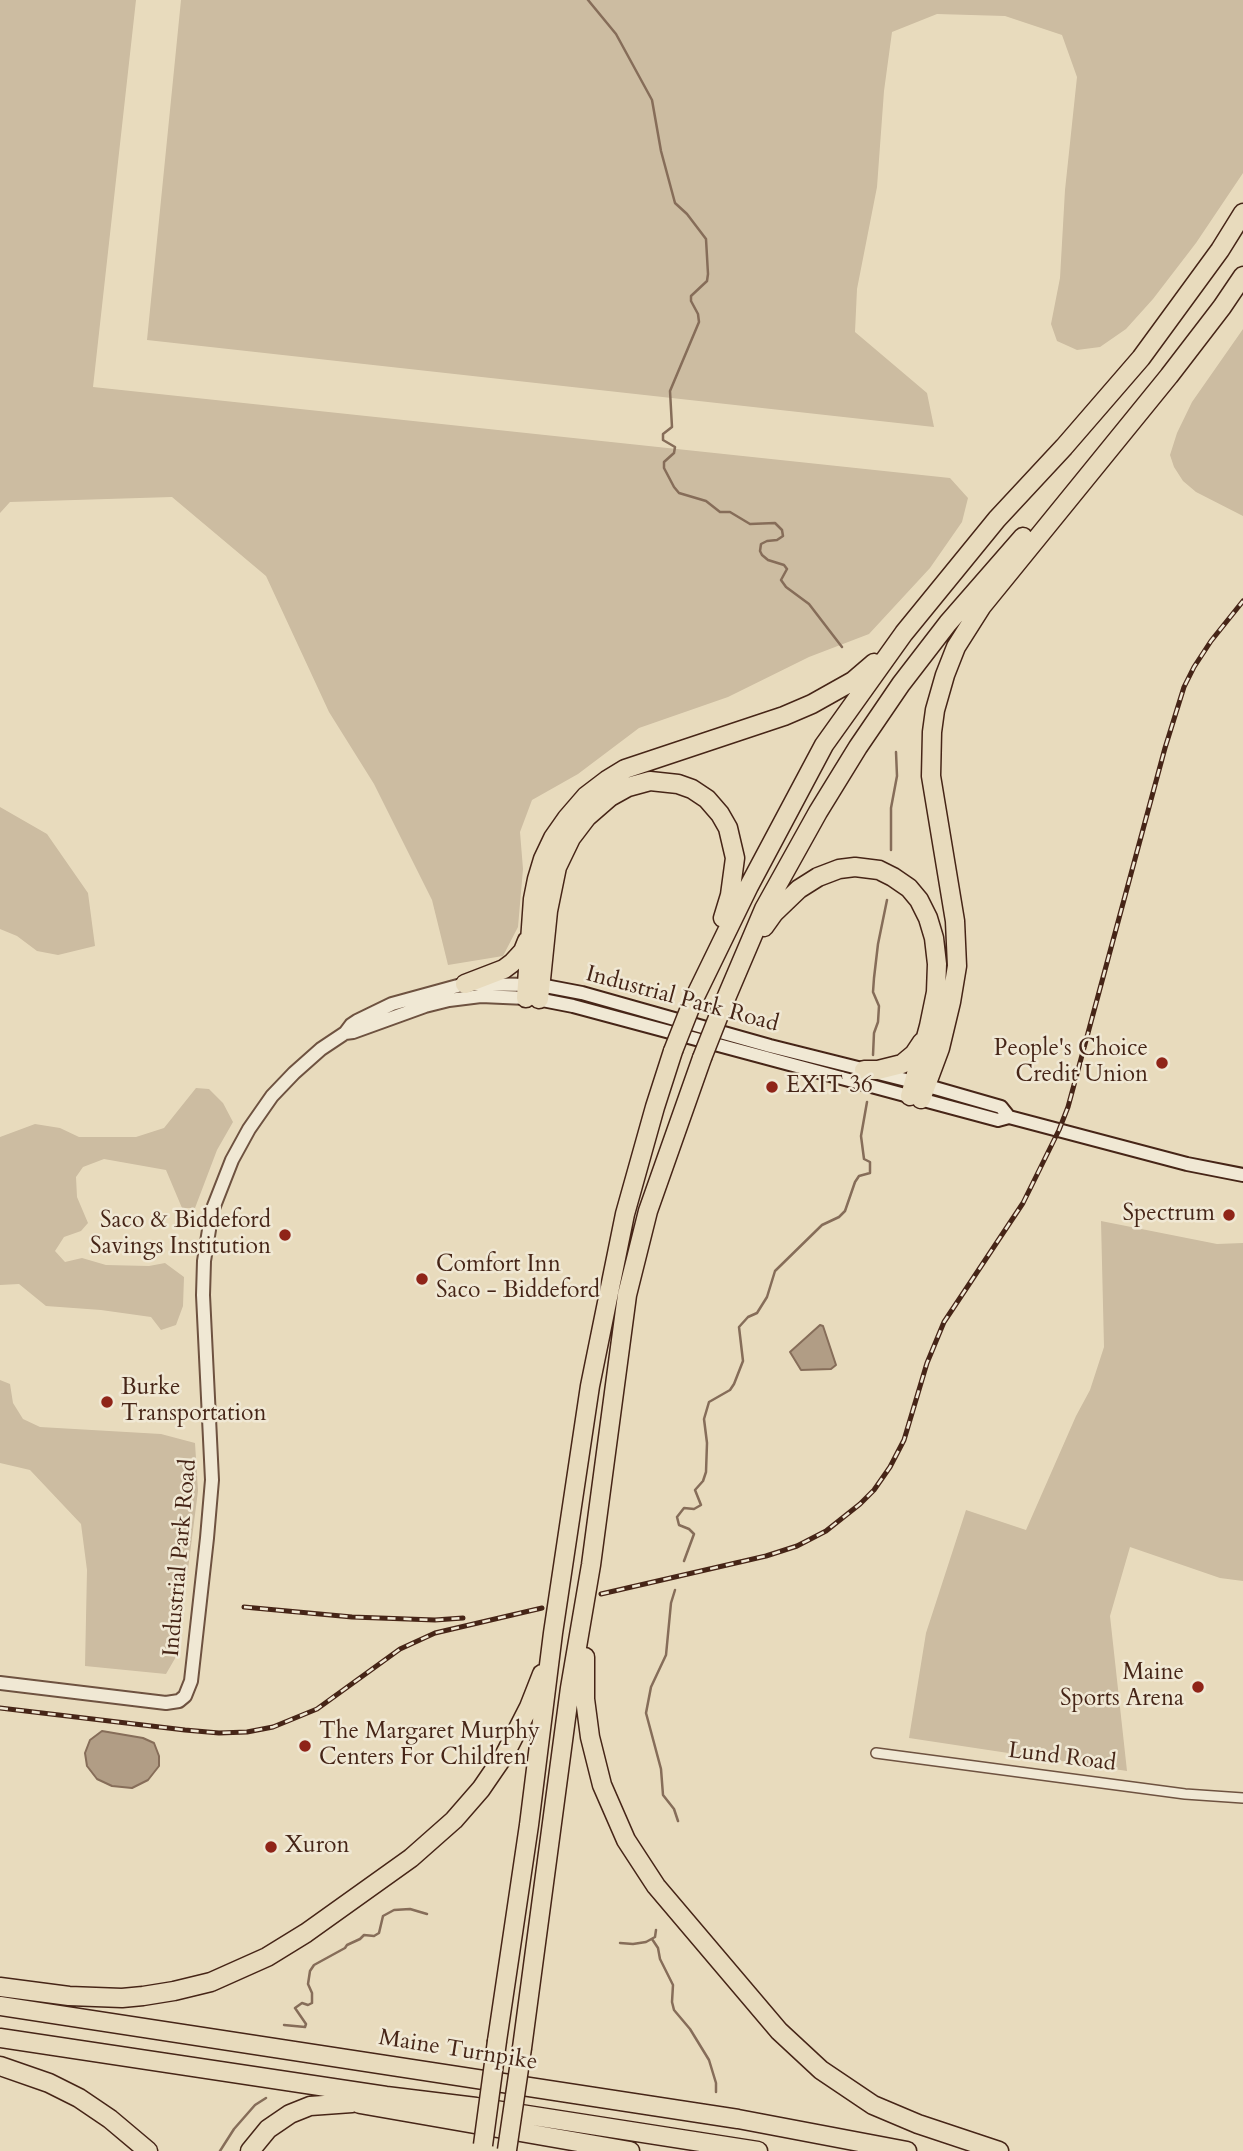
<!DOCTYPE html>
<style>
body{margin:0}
canvas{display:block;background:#e8dbbd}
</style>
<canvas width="1243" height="2151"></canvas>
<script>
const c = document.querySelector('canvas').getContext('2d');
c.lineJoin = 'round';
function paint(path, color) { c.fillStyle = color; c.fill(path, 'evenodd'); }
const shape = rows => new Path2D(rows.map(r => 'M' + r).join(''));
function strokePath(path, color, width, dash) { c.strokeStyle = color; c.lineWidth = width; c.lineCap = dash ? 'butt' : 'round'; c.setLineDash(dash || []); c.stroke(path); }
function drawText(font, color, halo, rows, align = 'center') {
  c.font = font + ' Cardo,serif'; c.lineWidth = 5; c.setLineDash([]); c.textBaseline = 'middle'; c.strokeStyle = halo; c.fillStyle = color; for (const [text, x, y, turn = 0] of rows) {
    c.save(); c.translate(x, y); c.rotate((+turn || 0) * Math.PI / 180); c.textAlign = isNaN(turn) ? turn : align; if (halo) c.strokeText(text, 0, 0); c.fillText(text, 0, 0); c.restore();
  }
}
paint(shape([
 [0,0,136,0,93,387,950,478,968,498,962,522,930,568,869,634,809,657,728,697,639,728,578,774,532,800,520,832,523,869,518,927,503,956,448,965,432,900,374,784,329,712,266,576,172,497,10,502,0,513],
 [181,0,1243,0,1243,173,1196,243,1153,299,1126,329,1100,347,1077,350,1057,341,1051,324,1060,278,1065,190,1077,77,1062,35,1005,16,937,14,892,32,884,91,877,187,857,289,855,332,927,393,934,427,147,340],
 [1243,329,1243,516,1196,492,1183,481,1174,467,1170,455,1177,433,1192,402],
 [0,807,47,834,88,893,95,946,58,955,37,951,17,936,0,929],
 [196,1088,209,1089,223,1103,233,1122,217,1150,195,1208,182,1208,166,1170,104,1159,83,1167,76,1177,77,1197,88,1223,81,1231,64,1237,55,1251,65,1262,82,1258,106,1265,149,1266,165,1263,184,1277,183,1306,176,1325,161,1330,151,1317,101,1310,46,1306,19,1284,0,1285,0,1137,35,1124,60,1128,79,1137,136,1137,164,1128],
 [1101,1221,1217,1244,1243,1243,1243,1581,1220,1578,1130,1547,1110,1616,1127,1771,909,1738,926,1633,966,1510,1026,1530,1076,1416,1090,1390,1104,1347],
 [0,1380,10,1384,13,1403,23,1419,40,1427,161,1434,195,1443,198,1491,177,1655,166,1674,85,1666,87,1570,81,1524,30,1470,0,1463]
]), '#ccbca1');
const water = shape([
 [820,1325,823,1326,836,1365,831,1369,801,1370,790,1352,820,1325],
 [102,1731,143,1738,154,1743,159,1756,159,1766,148,1780,132,1788,112,1786,97,1779,87,1766,85,1753,90,1740,102,1731]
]);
paint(water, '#b19d85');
strokePath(water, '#866d59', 2);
strokePath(shape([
 [588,0,616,34,652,100,661,151,675,203,687,214,706,239,708,274,707,281,691,296,691,301,698,314,699,322,670,391,672,427,663,434,663,440,675,447,674,453,664,462,664,468,674,487,679,493,706,501,720,512,730,512,750,524,775,523,782,530,783,536,777,540,767,541,761,544,760,551,762,555,768,560,784,565,787,569,781,580,786,587,809,604,842,647],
 [891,850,891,808,897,776,896,752],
 [873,1055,874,1033,878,1022,879,1006,873,992,874,978,878,944,887,900],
 [684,1561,694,1534,689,1529,679,1525,677,1517,684,1508,694,1509,701,1505,695,1490,703,1481,706,1472,707,1443,704,1419,709,1402,730,1390,734,1384,743,1361,739,1327,748,1317,757,1313,767,1297,775,1271,822,1225,839,1217,845,1211,855,1182,859,1176,870,1173,870,1162,864,1159,861,1136,867,1102],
 [675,1590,671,1603,666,1655,651,1687,646,1713,661,1769,663,1795,674,1809,678,1821],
 [652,1939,658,1948,660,1959,673,1985,672,2002,674,2010,690,2029,709,2060,716,2083,716,2092],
 [620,1943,633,1944,646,1942,655,1937,656,1930],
 [284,2025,305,2027,306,2024,295,2008,302,2003,308,2005,312,2003,312,1993,308,1984,310,1971,314,1965,345,1948,347,1945,360,1939,364,1935,374,1936,379,1933,383,1916,394,1910,410,1909,427,1914],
 [220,2151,234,2129,255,2105,266,2098]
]), '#866d59', 2.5);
const minor = shape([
 [876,1753,1185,1794,1243,1798]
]);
const tertiary = shape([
 [345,1033,353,1032,425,1006,449,1000,481,996,526,998],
 [0,1683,166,1703,179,1701,185,1696,191,1681,207,1538,212,1480,203,1295,204,1261,212,1211,232,1160,249,1129,272,1096,294,1073,321,1049,345,1033,351,1025,357,1021,392,1004,465,984,533,985]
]);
const secondary = shape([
 [540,985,582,993,770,1046,914,1082,1001,1107,1009,1117],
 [532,998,573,1006,998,1120,1009,1117,1187,1164,1243,1175]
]);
const motorway = shape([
 [764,927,774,913,799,889,818,877,839,869,855,867,879,870,893,877,909,888,919,900,928,918,934,938,937,964,936,992,929,1026,910,1096],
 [465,984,504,969,512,963,523,951,527,941],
 [526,998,533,899,537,879,543,859,553,838,567,818,586,796,607,780,625,769,784,716,812,704,853,681,874,663],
 [539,999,548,911,557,867,571,838,587,817,610,797,628,787,650,781,678,784,692,789,707,799,720,814,728,828,735,858,730,895,723,918],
 [692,1003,749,886,824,745,904,633,997,519,1064,447,1141,358,1220,250,1243,213],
 [721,1010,764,909,818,812,858,747,901,684,948,623,1023,537],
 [864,1070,878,1070,902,1064,914,1054,922,1042],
 [921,1099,940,1048,951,1002,957,966,955,921,931,776,932,732,935,710,945,675,956,647,982,606,1169,376,1222,307,1243,276],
 [585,1657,585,1699,590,1737,602,1785,626,1840,656,1886,779,2031,821,2070,873,2105,918,2124,999,2151],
 [0,1987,69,1996,122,1998,143,1996,174,1991,211,1982,267,1957,306,1933,411,1858,454,1820,481,1789,505,1754,529,1707,542,1674],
 [0,2006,738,2119,907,2151],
 [0,2038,386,2096,476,2107,758,2151],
 [497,2041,529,1825,553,1633,590,1386,625,1214,655,1107,673,1051],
 [522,2048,570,1688,591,1565,627,1295,648,1211,702,1058],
 [0,2066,49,2083,79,2098,110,2119,148,2151],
 [360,2104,630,2151],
 [250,2151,268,2129,290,2114,310,2106,352,2103]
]);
strokePath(minor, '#6e5240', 12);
strokePath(tertiary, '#6e5240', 16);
strokePath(secondary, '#462517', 16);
strokePath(motorway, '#462517', 21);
strokePath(minor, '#f0e8d4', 9);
strokePath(tertiary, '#f0e8d4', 12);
strokePath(secondary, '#f0e8d4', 12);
strokePath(motorway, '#e8dbbd', 18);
const rail = shape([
 [601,1594,766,1556,797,1546,826,1531,860,1504,874,1490,890,1467,904,1440,927,1363,944,1322,1023,1203,1059,1130,1068,1107,1165,748,1184,687,1194,667,1211,641,1243,601],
 [244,1607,352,1617,435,1620,463,1618],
 [0,1708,185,1730,219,1733,247,1732,273,1727,317,1709,400,1649,435,1633,542,1608]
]);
strokePath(rail, '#462517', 5);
strokePath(rail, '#f0e8d4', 2.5, [8]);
const motorwayBridge = shape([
 [673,1051,692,1003],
 [702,1058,721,1010],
 [483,2145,497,2041],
 [507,2150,522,2048]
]);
strokePath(motorwayBridge, '#462517', 21, []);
strokePath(motorwayBridge, '#e8dbbd', 18);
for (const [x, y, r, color] of [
 [1162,1063,7,"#8f2418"],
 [772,1087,7,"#8f2418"],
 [1229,1215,7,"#8f2418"],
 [285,1235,7,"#8f2418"],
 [422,1279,7,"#8f2418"],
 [107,1402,7,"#8f2418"],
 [1198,1687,7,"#8f2418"],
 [305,1746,7,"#8f2418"],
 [271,1847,7,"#8f2418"]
]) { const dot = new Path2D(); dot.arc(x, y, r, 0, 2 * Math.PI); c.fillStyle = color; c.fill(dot); strokePath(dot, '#f0e8d4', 2.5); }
drawText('23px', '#462517', '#f0e8d4', [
 ["Industrial Park Road",682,1000,15],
 ["Industrial Park Road",181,1558,-85],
 ["Lund Road",1062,1758,7],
 ["Maine Turnpike",458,2051,9]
]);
drawText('23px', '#462517', '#f0e8d4', [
 ["People's Choice",1148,1050,"right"],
 ["Credit Union",1148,1076,"right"],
 ["EXIT 36",786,1087],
 ["Spectrum",1215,1215,"right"],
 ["Saco & Biddeford",271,1222,"right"],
 ["Savings Institution",271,1248,"right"],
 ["Comfort Inn",436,1266],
 ["Saco - Biddeford",436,1292],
 ["Burke",121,1389],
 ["Transportation",121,1415],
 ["Maine",1184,1674,"right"],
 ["Sports Arena",1184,1700,"right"],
 ["The Margaret Murphy",319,1733],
 ["Centers For Children",319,1759],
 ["Xuron",285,1847]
], 'left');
</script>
